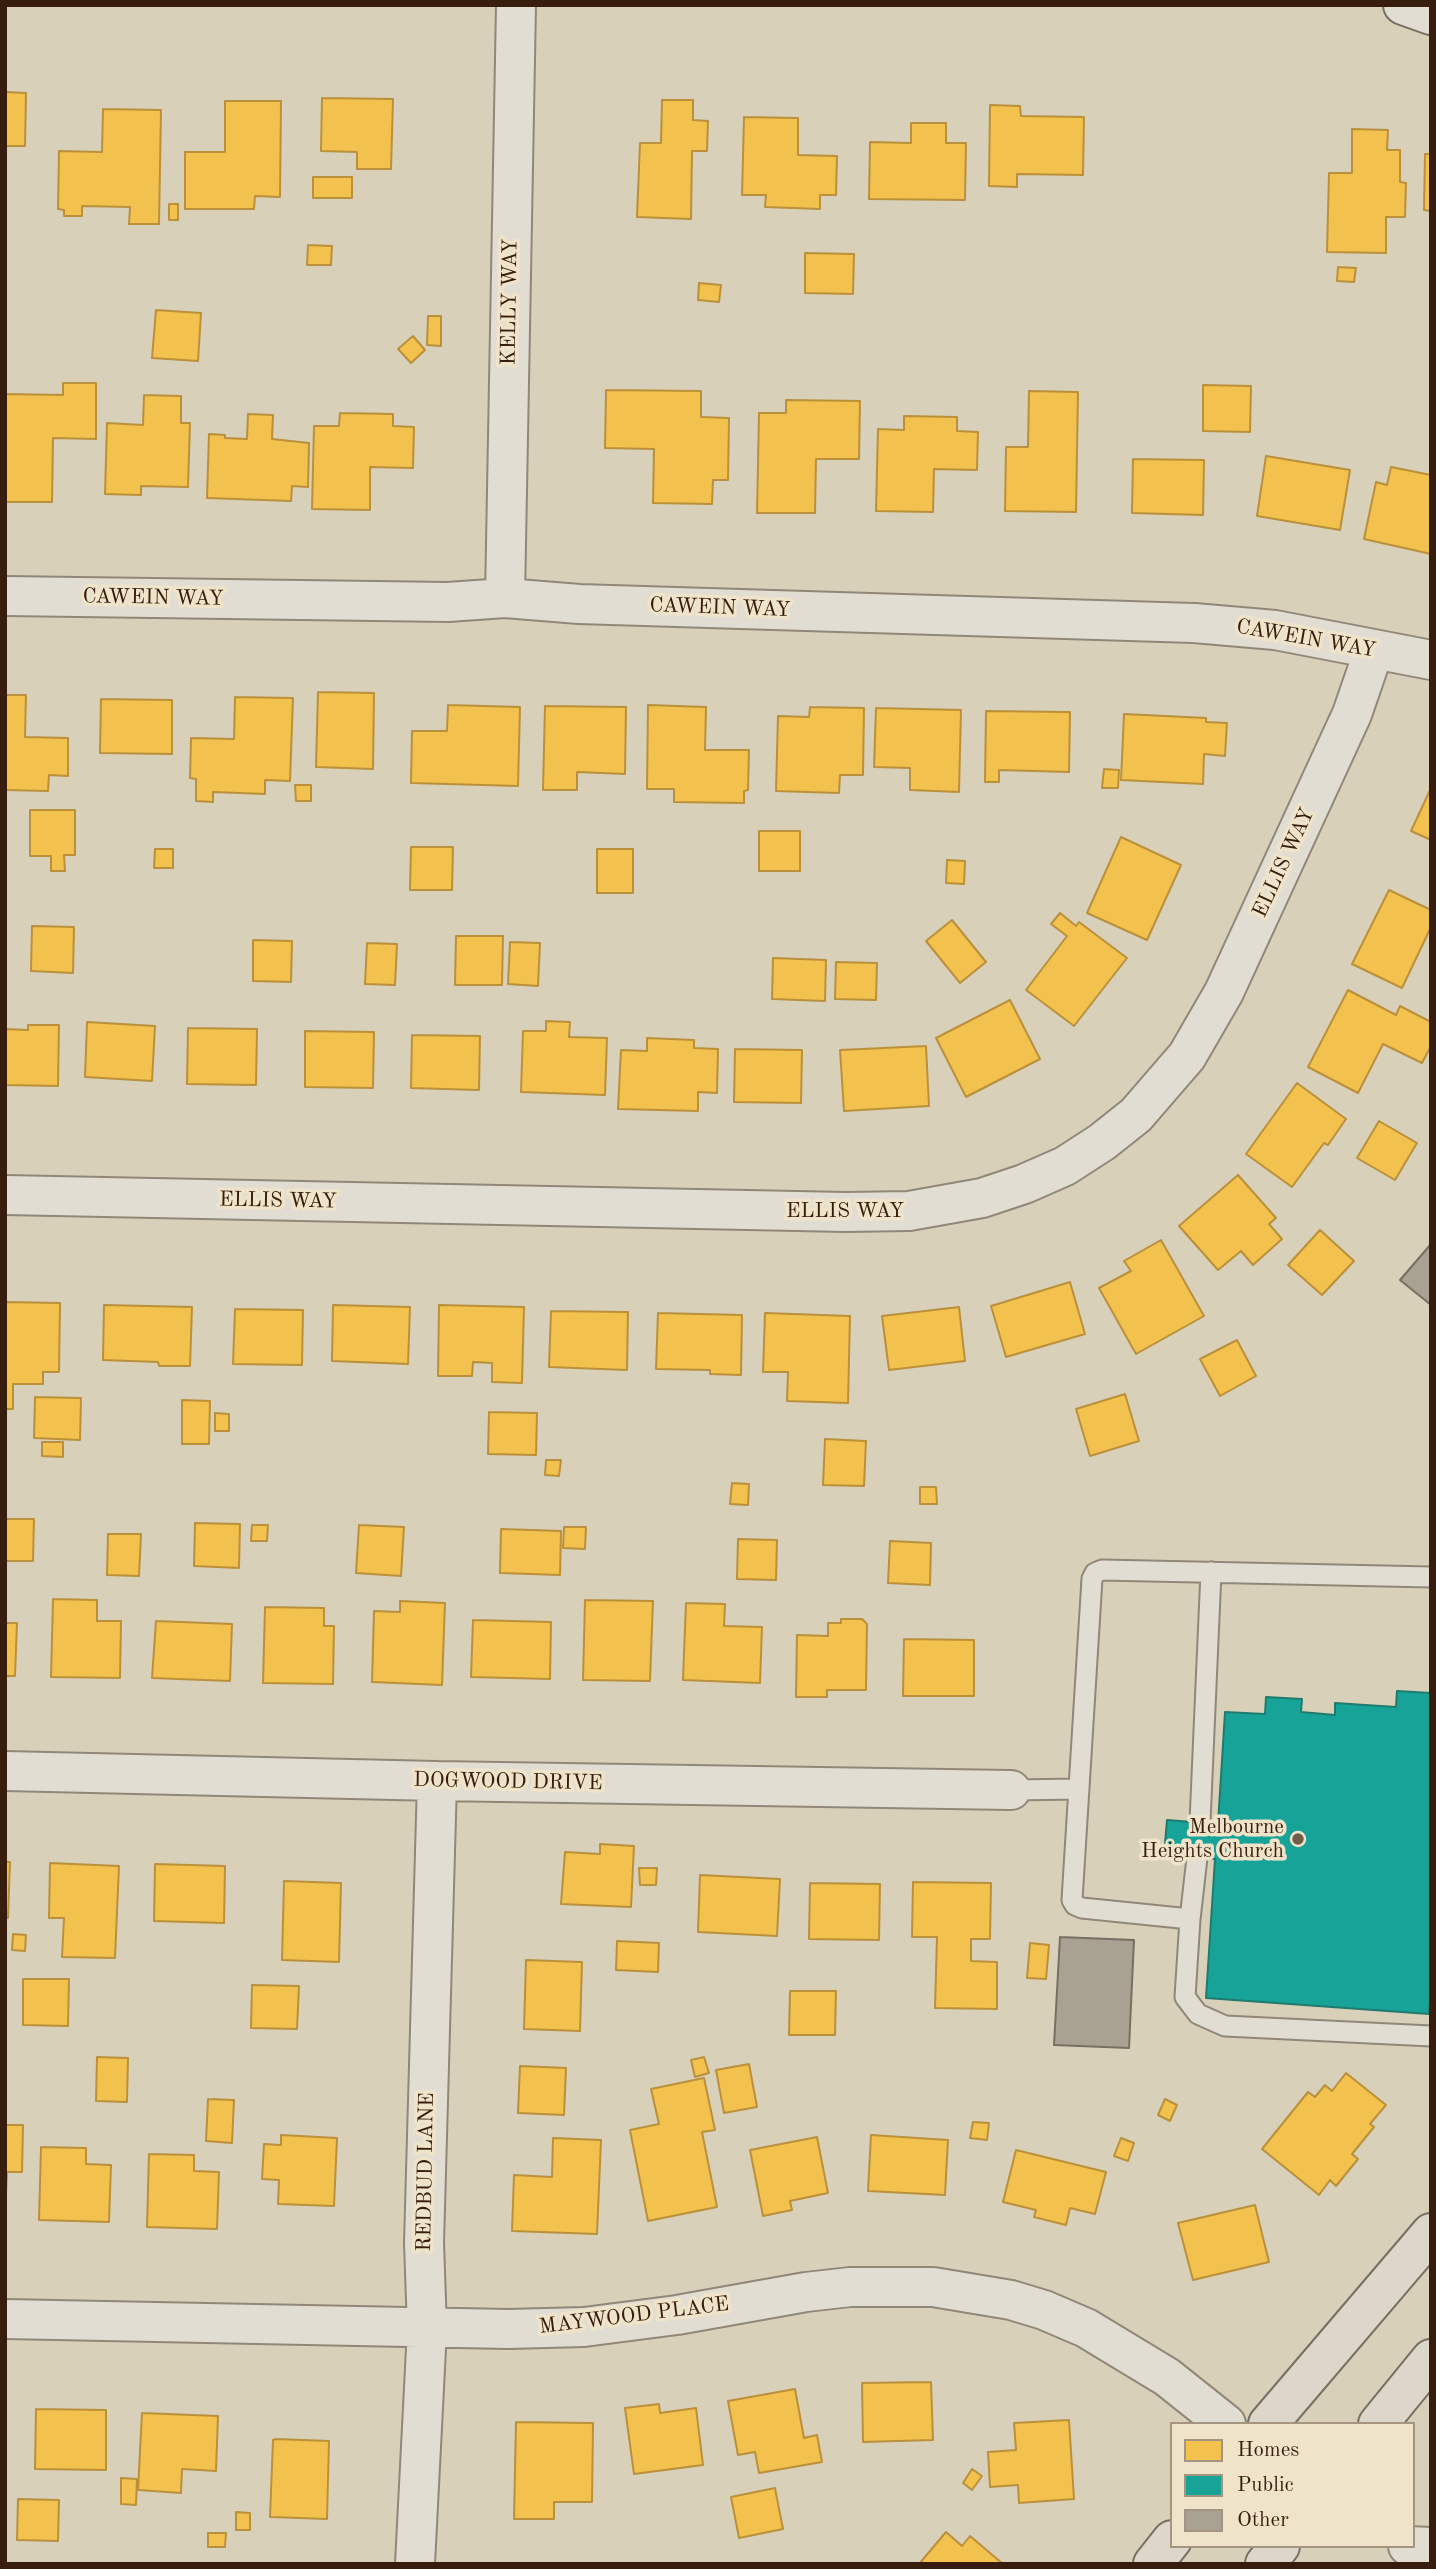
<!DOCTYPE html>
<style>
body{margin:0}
#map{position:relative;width:1436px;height:2569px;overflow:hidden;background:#d9d0ba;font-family:"Old Standard TT",serif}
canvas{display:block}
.frame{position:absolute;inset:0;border:7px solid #361d0e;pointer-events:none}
.legend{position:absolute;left:1170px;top:2422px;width:245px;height:126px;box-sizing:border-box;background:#efe4ca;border:2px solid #a5947f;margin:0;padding:9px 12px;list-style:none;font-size:21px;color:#361d0e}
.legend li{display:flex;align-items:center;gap:14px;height:35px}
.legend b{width:35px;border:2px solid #a5947f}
</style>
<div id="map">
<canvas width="1436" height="2569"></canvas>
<div class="frame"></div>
<ul class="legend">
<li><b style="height:19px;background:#f2c14e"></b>Homes</li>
<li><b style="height:19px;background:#17a398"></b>Public</li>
<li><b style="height:19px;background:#a9a192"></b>Other</li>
</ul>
</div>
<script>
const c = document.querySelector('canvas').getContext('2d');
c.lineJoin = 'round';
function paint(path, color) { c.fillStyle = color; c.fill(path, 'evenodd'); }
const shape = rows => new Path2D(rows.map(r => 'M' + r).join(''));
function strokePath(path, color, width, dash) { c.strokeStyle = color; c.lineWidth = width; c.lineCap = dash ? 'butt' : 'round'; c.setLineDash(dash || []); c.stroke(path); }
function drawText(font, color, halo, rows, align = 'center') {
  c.font = font + ' "Old Standard TT",serif'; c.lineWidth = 7; c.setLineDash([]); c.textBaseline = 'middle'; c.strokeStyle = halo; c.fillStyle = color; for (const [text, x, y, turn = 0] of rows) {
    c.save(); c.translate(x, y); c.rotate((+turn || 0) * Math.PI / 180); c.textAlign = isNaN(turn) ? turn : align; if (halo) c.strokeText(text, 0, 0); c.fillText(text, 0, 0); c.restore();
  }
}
const homes = shape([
 [5,92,26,93,25,146,5,146,5,92],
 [322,98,393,99,391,169,357,169,357,152,321,151,322,98],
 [662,100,693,100,693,120,708,121,707,151,692,151,691,219,637,217,640,143,661,143,662,100],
 [225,101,281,101,280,197,255,196,254,209,185,209,185,152,225,152,225,101],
 [990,105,1020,106,1021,116,1084,117,1083,175,1017,174,1017,187,989,186,990,105],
 [103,109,161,110,159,224,129,224,130,207,82,206,82,216,64,216,64,210,58,209,59,151,102,152,103,109],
 [744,117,798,118,798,155,837,156,836,195,820,195,820,209,765,207,766,195,742,195,744,117],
 [911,123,946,123,946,143,966,143,965,200,869,199,870,142,911,143,911,123],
 [1352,129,1388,130,1387,150,1400,150,1400,182,1406,183,1405,217,1386,217,1386,253,1327,252,1329,173,1352,173,1352,129],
 [1425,154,1431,154,1431,211,1424,210,1425,154],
 [313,177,352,177,352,198,313,198,313,177],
 [169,204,178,204,178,220,169,220,169,204],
 [308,245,332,246,331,265,307,265,308,245],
 [805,253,854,254,853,294,805,293,805,253],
 [1338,267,1356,268,1354,282,1337,281,1338,267],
 [699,283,721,285,719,302,698,300,699,283],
 [156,310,201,313,198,361,152,358,156,310],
 [428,316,441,316,441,346,427,345,428,316],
 [413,336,425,350,411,363,398,349,413,336],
 [63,383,96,383,96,439,53,438,52,502,5,502,5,394,63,395,63,383],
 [1203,385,1251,386,1250,432,1203,431,1203,385],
 [606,390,701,391,701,417,729,418,728,480,713,480,712,504,653,503,654,449,605,448,606,390],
 [1029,391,1078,392,1076,512,1005,511,1006,447,1028,447,1029,391],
 [144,395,181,396,181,423,190,423,188,487,141,486,141,495,105,494,107,423,143,425,144,395],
 [786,400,860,401,859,459,816,459,815,513,757,513,759,413,786,413,786,400],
 [340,413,393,414,393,426,414,427,413,468,370,467,370,510,312,509,314,426,339,426,340,413],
 [248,414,273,415,272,439,309,443,308,487,292,486,291,501,207,498,209,434,225,435,225,438,247,439,248,414],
 [904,416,957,417,957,431,978,432,977,470,934,469,933,512,876,511,878,429,904,430,904,416],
 [1266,456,1350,470,1340,530,1257,516,1266,456],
 [1133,459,1204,460,1203,515,1132,513,1133,459],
 [1391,467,1431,475,1431,554,1364,539,1376,482,1387,485,1391,467],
 [318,692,374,693,373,769,316,767,318,692],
 [5,695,26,695,25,737,68,738,68,776,49,775,48,791,5,790,5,695],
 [235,697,293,698,290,781,265,780,265,794,213,792,213,802,196,801,196,779,190,778,191,738,234,739,235,697],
 [101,699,172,700,172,754,100,753,101,699],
 [448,705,520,707,518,786,411,783,412,731,447,731,448,705],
 [648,705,706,707,705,750,749,750,748,790,744,791,744,803,674,802,674,789,647,789,648,705],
 [545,706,626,707,625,774,577,772,577,790,543,790,545,706],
 [810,707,864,708,863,775,840,775,839,793,776,791,778,716,809,717,810,707],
 [876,708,961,710,959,792,910,790,910,768,874,767,876,708],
 [986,711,1070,712,1069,772,999,770,999,782,985,782,986,711],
 [1124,714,1206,718,1206,722,1227,723,1225,756,1204,754,1203,784,1121,780,1124,714],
 [1104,769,1119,770,1118,788,1102,788,1104,769],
 [295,785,311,785,311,801,296,801,295,785],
 [1431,788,1431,840,1411,831,1431,788],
 [30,810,75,810,75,855,64,855,65,871,51,871,51,856,30,856,30,810],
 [759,831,800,831,800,871,759,871,759,831],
 [1121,837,1181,865,1147,940,1087,913,1121,837],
 [411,847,453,847,452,890,410,890,411,847],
 [155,849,173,849,173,868,154,868,155,849],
 [597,849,633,849,633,893,597,893,597,849],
 [947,860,965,861,964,884,946,883,947,860],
 [1389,890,1431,910,1431,927,1402,988,1352,964,1389,890],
 [1060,913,1076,926,1079,922,1127,958,1074,1026,1026,990,1067,936,1051,924,1060,913],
 [952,920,986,962,960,983,926,941,952,920],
 [32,926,74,927,73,973,31,971,32,926],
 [456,936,503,936,502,985,455,985,456,936],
 [253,940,292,941,291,982,253,981,253,940],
 [510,942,540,943,538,986,508,984,510,942],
 [367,943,397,944,395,985,365,984,367,943],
 [773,958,826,960,825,1001,772,999,773,958],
 [836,962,877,963,876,1000,835,999,836,962],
 [1348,990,1396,1015,1400,1006,1431,1022,1431,1046,1422,1063,1383,1044,1358,1093,1308,1067,1348,990],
 [1010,1000,1040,1059,966,1097,936,1038,1010,1000],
 [546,1021,570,1022,569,1037,607,1038,605,1095,521,1092,523,1031,546,1031,546,1021],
 [87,1022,155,1026,152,1081,85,1077,87,1022],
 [28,1025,59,1025,58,1086,5,1085,5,1029,28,1030,28,1025],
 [188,1028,257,1029,256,1085,187,1084,188,1028],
 [305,1031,374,1032,373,1088,305,1087,305,1031],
 [412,1035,480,1036,479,1090,411,1088,412,1035],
 [647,1038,694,1040,694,1048,718,1049,717,1093,698,1092,698,1111,618,1109,621,1050,647,1051,647,1038],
 [926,1046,929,1106,844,1111,840,1050,926,1046],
 [735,1049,802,1050,801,1103,734,1102,735,1049],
 [1297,1083,1346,1119,1328,1145,1324,1143,1292,1187,1246,1154,1297,1083],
 [1379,1121,1417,1143,1395,1180,1357,1158,1379,1121],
 [1238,1175,1276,1218,1269,1224,1282,1239,1253,1265,1241,1251,1218,1270,1179,1226,1238,1175],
 [1320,1230,1354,1261,1322,1295,1288,1265,1320,1230],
 [1161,1240,1204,1316,1136,1354,1099,1288,1131,1271,1124,1261,1161,1240],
 [1070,1282,1085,1334,1006,1357,991,1306,1070,1282],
 [5,1302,60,1303,59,1372,43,1372,43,1384,13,1384,13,1409,5,1409,5,1302],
 [104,1305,192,1307,190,1366,159,1366,158,1362,103,1360,104,1305],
 [333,1305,410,1307,408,1364,332,1361,333,1305],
 [439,1305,524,1307,522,1383,492,1382,492,1363,473,1362,472,1376,438,1376,439,1305],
 [959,1307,965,1361,889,1370,882,1316,959,1307],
 [235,1309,303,1310,302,1365,233,1364,235,1309],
 [551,1311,628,1312,627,1370,549,1367,551,1311],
 [658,1313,742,1315,741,1375,710,1374,710,1370,656,1369,658,1313],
 [765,1313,850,1316,848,1403,787,1401,788,1372,763,1372,765,1313],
 [1237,1340,1256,1376,1220,1396,1200,1359,1237,1340],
 [1125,1394,1139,1441,1090,1456,1076,1409,1125,1394],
 [35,1397,81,1398,80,1440,34,1438,35,1397],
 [182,1400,210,1401,209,1444,182,1444,182,1400],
 [489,1412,537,1413,536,1455,488,1454,489,1412],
 [215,1413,229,1414,229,1431,215,1431,215,1413],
 [825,1439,866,1441,864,1486,823,1485,825,1439],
 [42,1442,63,1442,63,1457,42,1456,42,1442],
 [546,1460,561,1460,559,1476,545,1475,546,1460],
 [732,1483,749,1484,748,1505,730,1504,732,1483],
 [920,1487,936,1487,937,1504,920,1504,920,1487],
 [5,1519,34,1519,33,1561,5,1561,5,1519],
 [195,1523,240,1524,239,1568,194,1566,195,1523],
 [252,1525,268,1525,267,1541,251,1541,252,1525],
 [359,1525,404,1527,401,1576,356,1573,359,1525],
 [564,1527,586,1527,585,1549,563,1548,564,1527],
 [501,1529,561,1531,560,1575,500,1573,501,1529],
 [108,1534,141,1534,139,1576,107,1575,108,1534],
 [738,1539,777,1540,776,1580,737,1579,738,1539],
 [890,1541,931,1543,930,1585,888,1583,890,1541],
 [53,1599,97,1600,97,1621,121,1621,120,1678,51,1677,53,1599],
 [585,1600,653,1601,650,1681,583,1680,585,1600],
 [400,1601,445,1603,442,1685,372,1682,374,1611,400,1612,400,1601],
 [686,1603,725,1604,724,1626,762,1627,760,1683,683,1680,686,1603],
 [265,1607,324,1608,324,1626,334,1626,333,1684,263,1683,265,1607],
 [841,1619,862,1619,867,1624,866,1690,827,1690,827,1697,796,1697,797,1635,828,1636,828,1623,841,1623,841,1619],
 [473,1620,551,1622,550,1679,471,1677,473,1620],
 [156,1621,232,1624,230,1681,152,1678,156,1621],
 [5,1623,17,1623,15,1676,5,1676,5,1623],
 [904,1639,974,1640,974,1696,903,1696,904,1639],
 [600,1844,634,1846,631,1907,561,1904,565,1852,600,1854,600,1844],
 [5,1862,10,1862,8,1918,5,1918,5,1862],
 [50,1863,119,1866,115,1958,62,1957,64,1918,49,1918,50,1863],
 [155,1864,225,1866,224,1923,154,1921,155,1864],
 [639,1868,657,1868,656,1885,640,1885,639,1868],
 [700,1875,780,1879,777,1936,698,1932,700,1875],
 [284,1881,341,1883,339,1962,282,1960,284,1881],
 [913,1882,991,1883,990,1939,971,1939,971,1961,997,1962,997,2009,935,2008,937,1937,912,1937,913,1882],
 [810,1883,880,1884,879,1940,809,1939,810,1883],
 [13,1934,26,1935,25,1951,12,1950,13,1934],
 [617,1941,659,1943,658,1972,616,1970,617,1941],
 [1030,1943,1049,1945,1046,1979,1027,1978,1030,1943],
 [526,1960,582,1962,580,2031,524,2029,526,1960],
 [23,1979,69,1979,68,2026,23,2025,23,1979],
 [252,1985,299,1986,297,2029,251,2028,252,1985],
 [790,1991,836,1991,835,2035,789,2035,790,1991],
 [97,2057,128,2058,127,2102,96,2101,97,2057],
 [704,2057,709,2073,695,2077,691,2060,704,2057],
 [749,2064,757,2107,724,2113,716,2070,749,2064],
 [520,2066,566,2068,564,2115,518,2113,520,2066],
 [1346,2073,1386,2105,1370,2124,1374,2127,1352,2154,1358,2159,1336,2186,1330,2180,1319,2195,1262,2149,1308,2092,1315,2097,1325,2085,1332,2091,1346,2073],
 [704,2078,715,2130,702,2132,717,2207,648,2221,630,2130,659,2124,651,2089,704,2078],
 [208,2099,234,2100,232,2143,206,2141,208,2099],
 [1165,2099,1177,2105,1170,2121,1158,2115,1165,2099],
 [973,2122,989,2123,987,2140,970,2138,973,2122],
 [5,2125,23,2125,22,2172,7,2172,5,2215,5,2125],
 [281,2135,337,2138,334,2206,278,2204,279,2180,262,2179,264,2144,281,2145,281,2135],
 [871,2135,948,2140,945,2195,868,2191,871,2135],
 [817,2137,828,2193,790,2201,792,2210,763,2216,750,2150,817,2137],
 [553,2138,601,2140,597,2234,512,2231,514,2175,552,2177,553,2138],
 [1121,2138,1134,2143,1128,2161,1114,2156,1121,2138],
 [41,2147,86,2148,86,2164,111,2165,109,2222,39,2220,41,2147],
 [1016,2150,1106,2172,1095,2214,1070,2208,1066,2225,1034,2217,1036,2210,1003,2202,1016,2150],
 [149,2154,194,2155,194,2171,219,2172,217,2229,147,2227,149,2154],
 [1255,2205,1269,2262,1193,2280,1178,2223,1255,2205],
 [931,2382,933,2440,863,2442,862,2383,931,2382],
 [795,2389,804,2438,817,2435,822,2462,759,2473,755,2452,738,2455,728,2401,795,2389],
 [659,2404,660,2413,696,2408,703,2465,634,2474,625,2408,659,2404],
 [36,2409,106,2410,106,2470,35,2469,36,2409],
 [142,2413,218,2416,216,2471,182,2469,181,2493,138,2490,142,2413],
 [1069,2420,1074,2499,1019,2503,1018,2485,990,2487,988,2452,1016,2450,1014,2423,1069,2420],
 [516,2422,593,2423,592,2502,554,2502,554,2519,514,2519,516,2422],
 [276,2439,329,2441,327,2519,270,2517,273,2440,276,2439],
 [972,2469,982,2476,972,2490,963,2483,972,2469],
 [121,2478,137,2479,136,2505,121,2504,121,2478],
 [775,2488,783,2529,739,2538,731,2497,775,2488],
 [18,2499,59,2500,58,2541,17,2540,18,2499],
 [236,2512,250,2513,250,2530,236,2530,236,2512],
 [946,2532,962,2546,970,2536,1003,2564,919,2564,946,2532],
 [208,2533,226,2533,225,2547,208,2547,208,2533]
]);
paint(homes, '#f2c14e');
strokePath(homes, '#ba903b', 2);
const public = shape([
 [1397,1691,1431,1693,1431,1985,1429,2014,1206,1998,1215,1859,1164,1855,1167,1820,1218,1824,1225,1712,1265,1714,1266,1697,1302,1699,1301,1712,1335,1715,1335,1703,1396,1707,1397,1691]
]);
paint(public, '#17a398');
strokePath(public, '#207b6f', 2);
const building = shape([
 [1431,1244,1431,1305,1400,1280,1431,1244],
 [1060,1937,1134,1940,1129,2048,1054,2045,1060,1937]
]);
paint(building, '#a9a192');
strokePath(building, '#786f63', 2);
const lane = shape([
 [1011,1790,1079,1789],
 [1200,1822,1211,1572],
 [1197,1858,1190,1919,1185,1997,1198,2014,1225,2026,1431,2036],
 [1190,1919,1082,1908,1075,1905,1072,1900,1092,1579,1095,1573,1102,1570,1431,1577]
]);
const street = shape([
 [5,596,448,602,505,598,579,604,1194,623,1275,630,1431,660],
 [505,598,516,5],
 [5,1195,846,1212,909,1211,982,1198,1024,1184,1065,1166,1102,1142,1136,1115,1187,1056,1224,992,1352,714,1374,650],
 [5,1771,437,1781,1011,1790],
 [5,2319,508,2329,584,2327,677,2315,806,2292,850,2287,933,2287,1011,2300,1044,2310,1086,2328,1167,2377,1226,2424],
 [1408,2546,1431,2547],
 [415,2564,427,2329,424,2243,437,1781]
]);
const secondary = shape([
 [1403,5,1431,15]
]);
const primary = shape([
 [1268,2424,1431,2233],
 [1378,2424,1431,2359],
 [1153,2564,1172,2540],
 [1265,2564,1280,2546]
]);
strokePath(lane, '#908779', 23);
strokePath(street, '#908779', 42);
strokePath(secondary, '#786f63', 42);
strokePath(primary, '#786f63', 42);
strokePath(lane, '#e2ddd2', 19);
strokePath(street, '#e2ddd2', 38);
strokePath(secondary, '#e2ddd2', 38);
strokePath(primary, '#dcd7ca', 38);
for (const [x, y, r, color] of [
 [1298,1839,7,"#6f5c4a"]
]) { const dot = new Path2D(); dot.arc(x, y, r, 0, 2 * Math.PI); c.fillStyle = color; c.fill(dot); strokePath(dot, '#efe4ca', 2.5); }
drawText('21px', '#361d0e', '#efe4ca', [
 ["KELLY WAY",510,302,-89],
 ["CAWEIN WAY",153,598,1],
 ["CAWEIN WAY",720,608,2],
 ["CAWEIN WAY",1306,639,10],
 ["ELLIS WAY",1284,863,-65],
 ["ELLIS WAY",278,1201,1],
 ["ELLIS WAY",845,1211],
 ["DOGWOOD DRIVE",508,1782,1],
 ["REDBUD LANE",426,2172,-89],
 ["MAYWOOD PLACE",634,2316,-7]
]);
drawText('21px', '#361d0e', '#efe4ca', [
 ["Melbourne",1284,1827],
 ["Heights Church",1284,1851]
], 'right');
</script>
